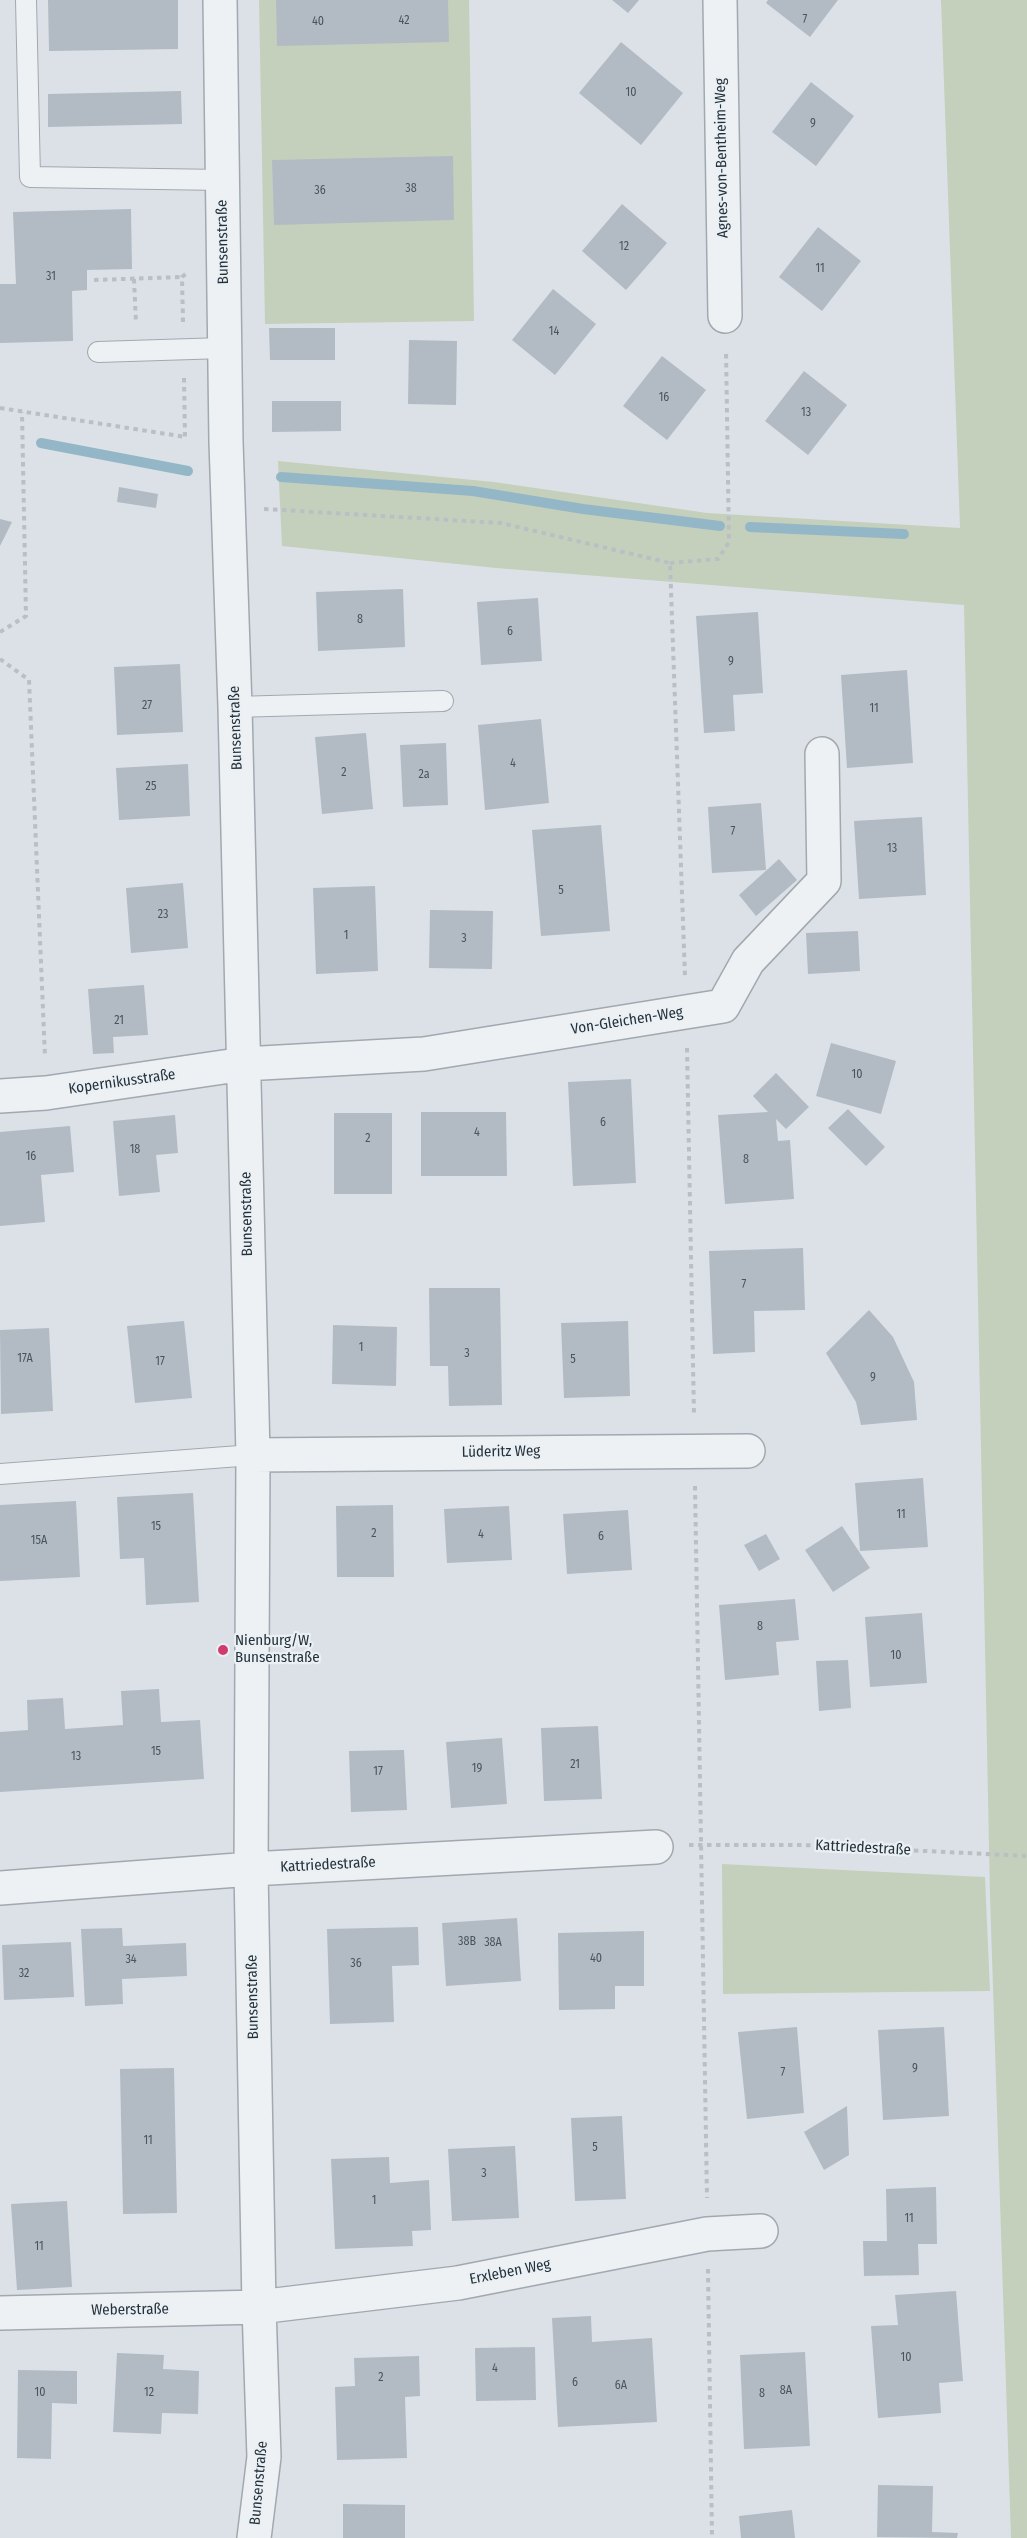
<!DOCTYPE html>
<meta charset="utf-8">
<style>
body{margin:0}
canvas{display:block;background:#dbe1e6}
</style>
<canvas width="1027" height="2538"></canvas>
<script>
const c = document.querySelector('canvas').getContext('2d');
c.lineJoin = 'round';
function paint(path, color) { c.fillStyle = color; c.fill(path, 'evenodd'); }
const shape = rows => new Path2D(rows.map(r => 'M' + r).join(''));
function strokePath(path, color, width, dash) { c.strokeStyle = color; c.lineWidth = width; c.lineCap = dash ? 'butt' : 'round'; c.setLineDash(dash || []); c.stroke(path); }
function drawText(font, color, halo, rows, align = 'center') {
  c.font = font + ' "Fira Sans Condensed",sans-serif'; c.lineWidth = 4.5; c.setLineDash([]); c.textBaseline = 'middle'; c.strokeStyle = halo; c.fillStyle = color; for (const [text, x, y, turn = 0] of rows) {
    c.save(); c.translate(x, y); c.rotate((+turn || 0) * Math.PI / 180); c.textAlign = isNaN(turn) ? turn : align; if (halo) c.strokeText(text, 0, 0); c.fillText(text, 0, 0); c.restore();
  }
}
paint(shape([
 [259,0,469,0,474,321,265,324],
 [941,0,1027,0,1027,2538,1011,2538,990,1896,964,605,496,568,282,546,278,461,494,482,707,513,960,528],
 [722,1864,985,1877,990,1991,723,1994]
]), '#c5d0bc');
strokePath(shape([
 [41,443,188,471],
 [281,477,473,491,583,509,720,526],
 [750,527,904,534]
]), '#94b7c7', 10);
paint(shape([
 [48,0,178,0,178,49,49,51],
 [276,0,448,0,449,42,277,46],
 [612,0,639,0,628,13],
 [768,0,838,0,810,37,766,3],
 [621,42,683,93,641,145,579,93],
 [811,82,854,116,816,166,772,132],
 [181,91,182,124,48,127,48,94],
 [453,156,454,220,274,225,272,160],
 [622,204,667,243,626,290,582,251],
 [131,209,132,269,87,270,87,290,72,291,73,341,0,343,0,284,16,284,13,212],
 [818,227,861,261,822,311,779,277],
 [553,289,596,324,555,375,512,340],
 [269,328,335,328,335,360,270,360],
 [409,340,457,341,456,405,408,404],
 [662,356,706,390,667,440,623,406],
 [804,371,847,405,808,455,765,421],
 [272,401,341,401,341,431,272,432],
 [119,487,158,494,156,508,117,502],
 [0,519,12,522,0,546],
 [403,589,405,647,318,651,316,592],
 [538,598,542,661,481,665,477,602],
 [758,612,763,693,733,695,735,731,704,733,696,616],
 [180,664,183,732,117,735,114,667],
 [907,670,913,763,847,768,841,675],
 [541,719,549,803,485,810,478,725],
 [366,733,373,809,322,814,315,737],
 [446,743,448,805,403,807,400,745],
 [188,764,190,816,119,820,116,768],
 [761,803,766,870,712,873,708,807],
 [922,817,926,895,859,899,854,821],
 [601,825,610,931,541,936,532,830],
 [779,859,797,880,756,916,739,895],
 [183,883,188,948,131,953,126,888],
 [375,886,378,971,316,974,313,888],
 [430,910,493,911,492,969,429,968],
 [858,931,860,971,808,974,806,933],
 [144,985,148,1035,113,1037,114,1053,93,1054,88,989],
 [831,1043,896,1061,881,1114,816,1096],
 [776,1073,809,1107,786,1129,776,1119,778,1141,790,1140,794,1199,725,1204,718,1115,768,1112,753,1096],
 [631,1079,636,1183,573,1186,568,1082],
 [848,1109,885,1147,866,1166,828,1128],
 [421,1112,506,1112,507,1176,421,1176],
 [334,1113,392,1113,392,1194,334,1194],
 [175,1115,178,1153,156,1155,160,1192,119,1196,113,1121],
 [70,1126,74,1172,41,1175,45,1222,0,1226,0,1132],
 [803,1248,805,1310,754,1311,755,1352,713,1354,709,1251],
 [429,1288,500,1288,502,1405,449,1406,448,1366,430,1366],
 [869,1310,893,1337,914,1382,917,1420,861,1425,856,1402,826,1353],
 [184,1321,192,1398,135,1403,127,1326],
 [628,1321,630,1396,564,1398,561,1323],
 [333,1325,397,1327,396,1386,332,1384],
 [49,1328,53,1411,1,1414,0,1330],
 [923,1478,928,1547,860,1551,855,1483],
 [193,1493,199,1602,146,1605,144,1558,120,1559,117,1497],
 [76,1501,80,1577,0,1581,0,1505],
 [393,1505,394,1577,337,1577,336,1506],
 [509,1506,512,1560,447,1563,444,1509],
 [628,1510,632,1570,567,1574,563,1514],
 [842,1526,870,1568,833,1592,805,1550],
 [766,1534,780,1559,759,1571,744,1545],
 [795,1599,799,1640,776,1642,779,1675,725,1680,719,1605],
 [922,1613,927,1683,870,1687,865,1617],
 [848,1660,851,1708,819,1711,816,1661],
 [159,1689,161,1722,200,1720,204,1779,0,1792,0,1732,28,1730,27,1700,63,1698,65,1729,123,1725,121,1691],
 [598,1726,602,1799,544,1801,541,1728],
 [502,1738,507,1804,451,1808,446,1742],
 [404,1750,407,1810,351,1812,349,1751],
 [517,1918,521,1981,446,1986,442,1923],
 [418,1927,419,1965,392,1966,394,2022,330,2024,327,1929],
 [122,1928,123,1946,186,1943,187,1976,122,1979,123,2004,85,2006,81,1929],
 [644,1931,644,1986,615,1986,615,2009,559,2010,558,1933],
 [71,1942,74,1997,4,2000,2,1945],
 [797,2027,804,2113,747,2119,738,2032],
 [944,2027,949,2116,883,2120,878,2030],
 [174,2068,177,2213,123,2214,120,2069],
 [847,2106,849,2155,824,2170,804,2132],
 [622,2116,626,2199,575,2201,571,2118],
 [515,2146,519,2218,452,2221,448,2149],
 [389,2157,390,2183,429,2180,431,2230,412,2231,413,2246,335,2249,331,2159],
 [936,2187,937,2244,918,2244,919,2275,864,2276,863,2241,887,2241,886,2189],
 [67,2201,72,2287,17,2290,11,2204],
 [956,2291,963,2381,939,2383,941,2413,878,2418,871,2326,898,2325,895,2295],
 [591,2316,592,2342,652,2338,657,2422,558,2427,552,2318],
 [535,2347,536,2400,476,2401,475,2348],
 [805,2352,810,2446,744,2449,740,2355],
 [117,2353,164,2355,163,2369,199,2371,198,2414,162,2413,161,2434,113,2432],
 [419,2356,420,2396,405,2397,407,2458,337,2460,335,2387,355,2386,354,2358],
 [18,2370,77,2371,77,2404,52,2403,51,2459,17,2458],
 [878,2485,933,2486,932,2532,958,2533,957,2538,877,2537],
 [343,2504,405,2505,405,2538,343,2538],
 [792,2510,795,2538,741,2538,739,2516]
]), '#b2bbc3');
const lane = shape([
 [26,0,30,177,222,180],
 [98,352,224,348],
 [235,707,443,701],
 [0,1474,253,1455]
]);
const street = shape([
 [220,0,226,442,235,707,253,1455,251,1869,259,2307,264,2457,254,2538],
 [720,0,725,316],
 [0,1096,46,1093,244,1064,424,1054,723,1006,748,961,824,881,822,754],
 [253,1455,748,1451],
 [0,1888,251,1869,656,1847],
 [0,2313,259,2307,458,2283,707,2234,761,2231]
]);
strokePath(lane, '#a1a9b0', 22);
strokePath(street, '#a1a9b0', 36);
strokePath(shape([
 [134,279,136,323],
 [94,280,182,277],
 [183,322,182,277,188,272],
 [184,378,185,437],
 [0,408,186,437],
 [264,509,501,523,670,563,685,977],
 [670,563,718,559,729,542,726,350],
 [0,632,26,616,22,412],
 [0,659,29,680,45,1057],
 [687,1048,694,1415],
 [695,1486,707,2198],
 [689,1845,803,1845,1027,1856],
 [708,2269,712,2538]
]), '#babfc4', 4, [4.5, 4.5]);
strokePath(lane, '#eef1f4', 20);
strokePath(street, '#eef1f4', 33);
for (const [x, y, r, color] of [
 [223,1650,6,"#d03b6e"]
]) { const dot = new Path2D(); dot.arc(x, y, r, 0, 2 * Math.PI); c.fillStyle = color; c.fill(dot); strokePath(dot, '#eaf0f4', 2); }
drawText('12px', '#48545e', null, [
 ["7",805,20],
 ["42",404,21],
 ["40",318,22],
 ["10",631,93],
 ["9",813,124],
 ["38",411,189],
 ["36",320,191],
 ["12",624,247],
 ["11",820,269],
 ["31",51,277],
 ["14",554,332],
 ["16",664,398],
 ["13",806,413],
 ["8",360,620],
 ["6",510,632],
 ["9",731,662],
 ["27",147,706],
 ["11",874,709],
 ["4",513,764],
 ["2",344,773],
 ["2a",424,775],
 ["25",151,787],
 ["7",733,832],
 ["13",892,849],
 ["5",561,891],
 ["23",163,915],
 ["1",346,936],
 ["3",464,939],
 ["21",119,1021],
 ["10",857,1075],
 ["6",603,1123],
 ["4",477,1133],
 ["2",368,1139],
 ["18",135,1150],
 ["16",31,1157],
 ["8",746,1160],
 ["7",744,1285],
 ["1",361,1348],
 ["3",467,1354],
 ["17A",25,1359],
 ["5",573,1360],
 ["17",160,1362],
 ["9",873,1378],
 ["11",901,1515],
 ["15",156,1527],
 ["2",374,1534],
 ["4",481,1535],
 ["6",601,1537],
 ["15A",39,1541],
 ["8",760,1627],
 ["10",896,1656],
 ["15",156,1752],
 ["13",76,1757],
 ["21",575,1765],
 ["19",477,1769],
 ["17",378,1772],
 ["38B",467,1942],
 ["38A",493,1943],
 ["40",596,1959],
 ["34",131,1960],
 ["36",356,1964],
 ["32",24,1974],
 ["9",915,2069],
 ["7",783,2073],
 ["11",148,2141],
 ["5",595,2148],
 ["3",484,2174],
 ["1",374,2201],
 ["11",909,2219],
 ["11",39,2247],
 ["10",906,2358],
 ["4",495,2369],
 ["2",381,2378],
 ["6",575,2383],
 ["6A",621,2386],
 ["8A",786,2391],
 ["10",40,2393],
 ["12",149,2393],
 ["8",762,2394]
]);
drawText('15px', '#25323c', '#eaf0f4', [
 ["Agnes-von-Bentheim-Weg",722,158,-91],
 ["Bunsenstraße",223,242,-91],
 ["Bunsenstraße",236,728,-92],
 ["Von-Gleichen-Weg",627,1021,-9],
 ["Kopernikusstraße",122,1082,-8],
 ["Bunsenstraße",247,1214,-91],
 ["Lüderitz Weg",501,1452,-1],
 ["Kattriedestraße",863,1848,3],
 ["Kattriedestraße",328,1865,-3],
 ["Bunsenstraße",253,1997,-91],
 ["Erxleben Weg",510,2272,-11],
 ["Weberstraße",130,2310,-1],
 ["Bunsenstraße",259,2483,-85]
]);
drawText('15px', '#25323c', '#eaf0f4', [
 ["Nienburg/W,",235,1641],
 ["Bunsenstraße",235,1658]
], 'left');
</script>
